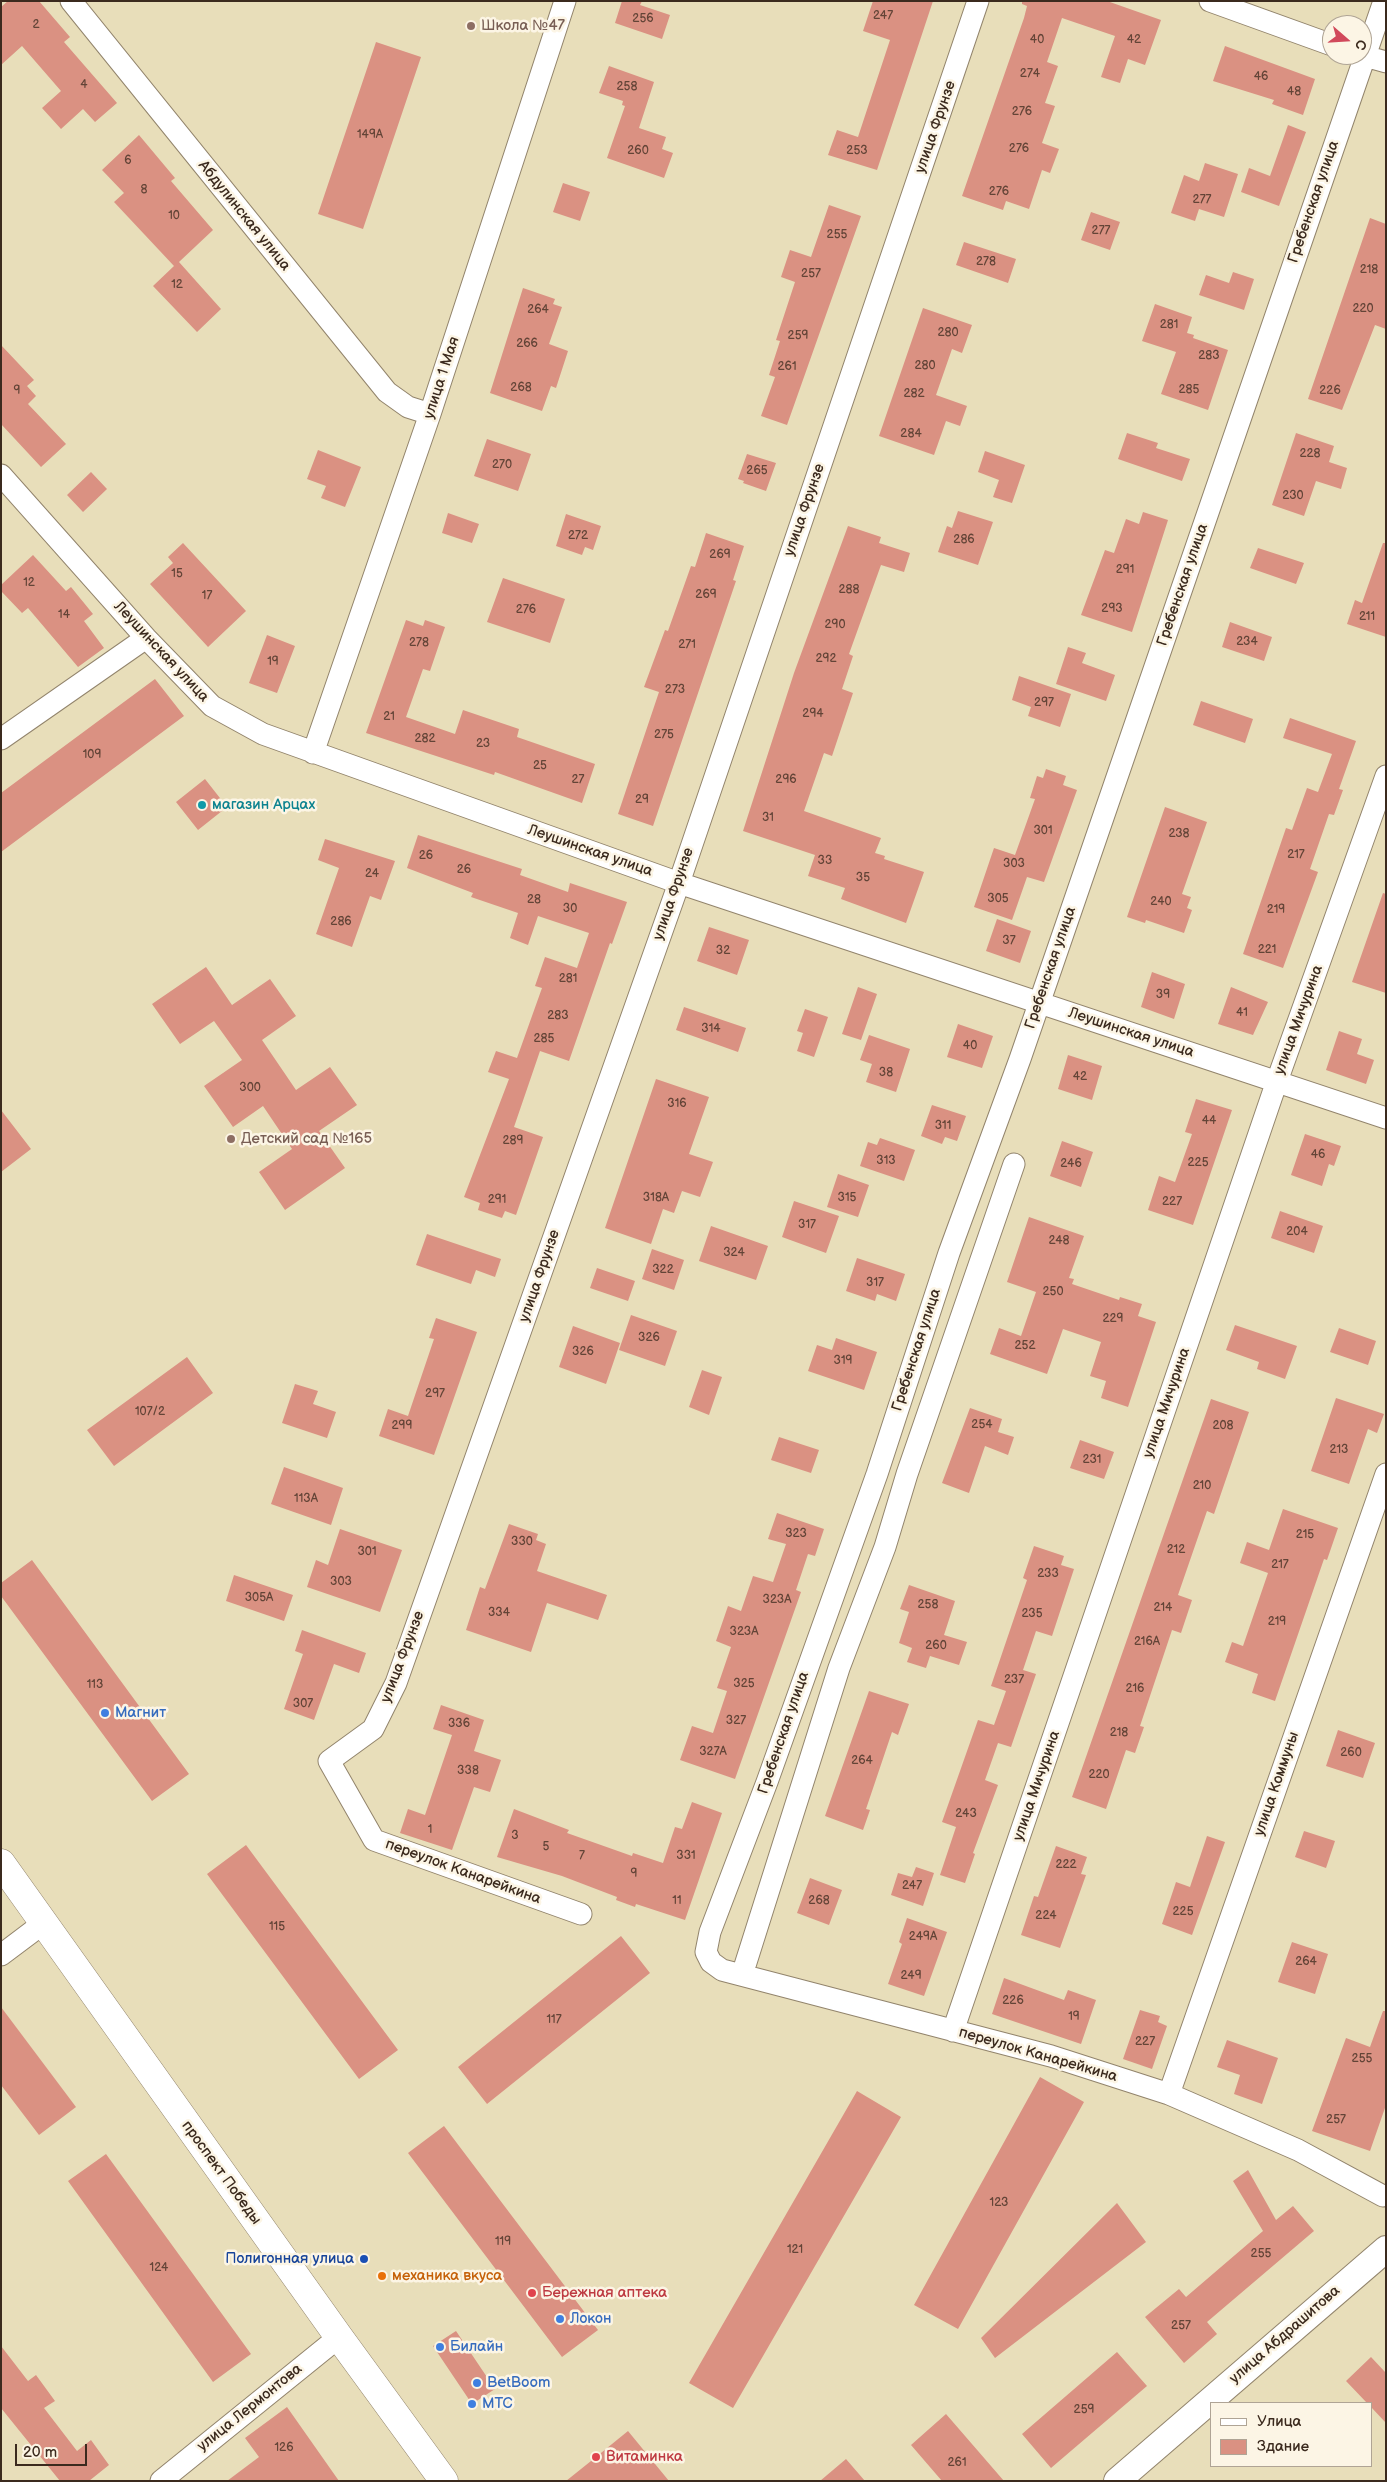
<!DOCTYPE html>
<meta charset="utf-8">
<style>
body{margin:0}
#map{position:relative;width:1387px;height:2482px;overflow:hidden;background:#e8deba;font-family:"Balsamiq Sans",sans-serif}
canvas{display:block}
.frame{position:absolute;inset:0;border:2px solid #3b2a1e;pointer-events:none}
.legend{position:absolute;left:1210px;top:2402px;width:162px;height:65px;box-sizing:border-box;background:#fcf5e5;border:1px solid #afa495;margin:0;padding:6px 9px;list-style:none;font-size:15px;color:#3b2a1e}
.legend li{display:flex;align-items:center;gap:10px;height:25px}
.legend b{width:25px;border:1px solid #afa495}
.north{position:absolute;left:1322px;top:15px;width:50px;height:50px;box-sizing:border-box;background:#fcf5e5;border:1px solid #afa495;border-radius:50%;rotate:109deg;font-size:14px;font-weight:700;line-height:20px;text-align:center;color:#3b2a1e}
.north::after{content:'';display:block;margin:auto;width:18px;height:22px;background:#d1495b;clip-path:polygon(50% 0,100% 100%,50% 72%,0 100%)}
.scale{position:absolute;left:15px;top:2444px;width:72px;height:22px;box-sizing:border-box;border:2px solid #3b2a1e;border-top:0;padding-left:6px;font-size:15px;line-height:18px;white-space:nowrap;color:#3b2a1e;-webkit-text-stroke:4px #fcf5e5;paint-order:stroke}
</style>
<div id="map">
<canvas width="1387" height="2482"></canvas>
<div class="frame"></div>
<ul class="legend">
<li><b style="height:6px;background:#fff"></b>Улица</li>
<li><b style="height:14px;background:#da9182"></b>Здание</li>
</ul>
<div class="north">С</div>
<div class="scale">20 m</div>
</div>
<script>
const c = document.querySelector('canvas').getContext('2d');
c.lineJoin = 'round';
function paint(path, color) { c.fillStyle = color; c.fill(path, 'evenodd'); }
const shape = rows => new Path2D(rows.map(r => 'M' + r).join(''));
function strokePath(path, color, width, dash) { c.strokeStyle = color; c.lineWidth = width; c.lineCap = dash ? 'butt' : 'round'; c.setLineDash(dash || []); c.stroke(path); }
function drawText(font, color, halo, rows, align = 'center') {
  c.font = font + ' "Balsamiq Sans",sans-serif'; c.lineWidth = 5; c.setLineDash([]); c.textBaseline = 'middle'; c.strokeStyle = halo; c.fillStyle = color; for (const [text, x, y, turn = 0] of rows) {
    c.save(); c.translate(x, y); c.rotate((+turn || 0) * Math.PI / 180); c.textAlign = isNaN(turn) ? turn : align; if (halo) c.strokeText(text, 0, 0); c.fillText(text, 0, 0); c.restore();
  }
}
paint(shape([
 [8,1,39,1,70,37,64,42,117,103,95,122,83,109,61,129,42,108,61,91,22,46,1,65,1,7],
 [622,1,642,1,640,5,670,15,662,39,615,23],
 [873,1,933,1,877,170,828,155,837,130,858,137,890,40,863,31],
 [1022,1,1107,1,1161,20,1145,65,1128,59,1120,83,1101,77,1115,36,1062,18,1047,62,1058,66,1045,103,1055,106,1042,143,1059,149,1050,173,1042,170,1029,209,1006,201,1003,210,962,196,1024,18,1027,6,1022,4],
 [376,42,421,57,363,229,318,214],
 [1225,46,1315,79,1303,115,1272,104,1274,100,1213,81],
 [609,66,654,82,639,128,666,137,662,149,673,153,664,178,607,158,625,106,622,105,623,101,599,93],
 [1288,125,1306,132,1279,206,1241,192,1249,168,1270,176],
 [139,135,175,178,171,181,213,230,179,262,221,309,197,332,153,286,174,266,114,202,124,193,102,170],
 [1205,163,1238,174,1224,217,1199,209,1195,221,1171,213,1184,175,1199,181],
 [563,183,590,192,580,221,553,212],
 [829,205,861,216,787,425,761,416,775,377,769,375,780,341,776,340,795,282,781,277,790,250,811,257],
 [1091,212,1120,222,1110,250,1081,240],
 [1370,218,1386,224,1386,329,1375,325,1342,410,1308,399],
 [964,242,1016,259,1008,283,956,265],
 [1233,272,1254,279,1244,310,1199,295,1206,275,1229,283],
 [523,288,555,299,553,304,562,307,549,344,568,351,556,388,551,386,542,411,490,393],
 [1155,304,1192,317,1187,333,1194,335,1193,338,1228,350,1208,410,1161,394,1176,352,1142,341],
 [923,308,972,325,962,353,952,349,936,395,967,406,960,426,946,421,934,455,879,436],
 [1,345,34,380,27,386,36,396,28,404,66,444,41,467,1,424],
 [1127,433,1158,443,1156,448,1190,459,1182,481,1118,459],
 [1296,433,1334,446,1329,462,1347,468,1341,489,1316,481,1304,516,1272,505],
 [487,439,531,454,518,491,474,476],
 [318,450,361,467,345,507,321,498,326,486,307,479],
 [985,451,1025,465,1012,503,993,497,999,480,978,472],
 [747,454,776,463,766,491,743,483,744,481,738,479],
 [91,472,107,489,83,512,67,495],
 [958,511,993,522,978,565,938,552,947,526,952,528],
 [1143,512,1168,520,1132,632,1081,615,1105,550,1114,553,1126,519,1139,524],
 [448,513,479,524,472,543,442,533],
 [566,514,601,526,593,550,585,547,582,555,556,546],
 [848,526,881,537,879,543,910,553,904,572,881,565,849,654,853,656,842,689,853,693,832,756,824,753,804,811,881,838,875,853,885,856,884,859,924,872,906,923,841,899,845,888,808,876,815,855,743,831,794,673],
 [706,533,744,546,733,580,736,581,653,826,618,814,659,692,644,687,665,630,668,631,691,566,695,567],
 [183,543,246,611,208,647,150,584,173,563,168,557],
 [1383,543,1386,543,1386,637,1347,624,1355,600,1362,603],
 [1258,548,1304,563,1296,584,1250,568],
 [33,555,66,591,71,587,93,614,84,621,104,648,78,667,28,608,22,613,1,591,1,585],
 [503,578,565,599,550,643,487,622],
 [406,620,423,626,425,620,445,627,430,671,423,669,406,717,455,734,463,710,519,729,517,737,595,764,582,803,495,772,494,775,366,733],
 [1230,622,1272,637,1264,661,1222,647],
 [267,635,295,646,277,693,249,683],
 [1068,647,1086,653,1082,663,1115,675,1106,701,1056,684],
 [1019,676,1071,694,1060,727,1028,716,1031,707,1012,700],
 [155,679,184,716,1,852,1,793],
 [1201,701,1253,719,1245,743,1193,725],
 [1290,718,1356,741,1339,789,1343,790,1334,815,1329,814,1310,869,1318,872,1283,968,1243,954,1286,828,1292,830,1307,788,1318,792,1332,754,1283,738],
 [1046,769,1066,776,1063,785,1077,790,1044,882,1027,877,1012,920,974,907,994,848,1015,855,1035,799,1030,798,1037,776,1043,778],
 [205,779,227,807,198,830,176,802],
 [1165,807,1207,822,1182,894,1191,897,1187,908,1192,910,1184,933,1146,920,1145,923,1127,917],
 [418,835,522,869,520,875,568,892,570,883,627,902,612,944,610,943,569,1061,540,1051,514,1127,543,1137,516,1215,505,1211,502,1218,478,1210,480,1203,464,1197,509,1079,488,1072,496,1051,517,1058,542,988,535,986,545,957,577,968,589,933,538,916,528,945,510,938,518,913,471,897,473,893,407,868],
 [325,839,395,861,381,900,370,896,352,947,316,934,339,868,318,860],
 [1383,893,1386,894,1386,993,1352,982],
 [997,919,1031,931,1020,963,986,951],
 [709,927,749,940,737,975,697,961],
 [206,967,232,1005,270,979,296,1016,262,1040,296,1090,330,1067,357,1105,319,1131,345,1168,285,1210,259,1172,292,1149,263,1106,233,1127,204,1086,242,1060,214,1021,180,1044,152,1004],
 [1152,972,1185,984,1174,1019,1141,1007],
 [858,987,877,994,861,1040,842,1034],
 [1231,987,1268,1002,1253,1035,1218,1024],
 [684,1007,746,1028,738,1052,676,1030],
 [805,1009,828,1017,814,1057,797,1051,803,1033,797,1031],
 [958,1024,993,1036,982,1068,947,1057],
 [1339,1031,1362,1039,1357,1054,1374,1060,1366,1084,1326,1070],
 [869,1035,910,1049,896,1092,866,1082,872,1064,860,1060],
 [1068,1055,1102,1066,1092,1100,1058,1089],
 [656,1079,709,1097,689,1154,713,1162,700,1197,682,1191,674,1213,663,1209,651,1244,605,1228],
 [1196,1099,1232,1110,1193,1225,1148,1210,1159,1176,1175,1182,1192,1134,1185,1132],
 [932,1105,966,1116,957,1141,945,1137,942,1144,921,1136],
 [1,1110,31,1149,1,1172],
 [1305,1134,1341,1146,1334,1166,1329,1164,1322,1186,1291,1175],
 [880,1138,915,1150,904,1181,860,1166,868,1142,877,1145],
 [1062,1141,1093,1152,1081,1187,1050,1176],
 [838,1174,869,1185,858,1217,827,1207],
 [794,1201,839,1216,826,1253,782,1237],
 [1280,1211,1323,1226,1314,1253,1271,1238],
 [1029,1217,1084,1236,1069,1278,1074,1279,1072,1284,1119,1300,1120,1297,1142,1304,1138,1316,1156,1322,1128,1407,1101,1398,1106,1381,1090,1376,1101,1342,1063,1329,1047,1374,990,1354,999,1328,1021,1336,1036,1292,1007,1282],
 [711,1226,768,1246,756,1280,699,1261],
 [427,1234,501,1259,495,1277,476,1270,471,1284,416,1265],
 [652,1249,684,1260,674,1290,642,1279],
 [857,1258,905,1274,896,1301,877,1294,875,1301,846,1291],
 [597,1268,635,1281,628,1301,590,1288],
 [631,1315,677,1331,665,1366,619,1350],
 [436,1318,477,1332,434,1455,379,1436,388,1409,408,1416,434,1339,429,1338],
 [1235,1325,1297,1346,1285,1379,1257,1369,1259,1362,1226,1350],
 [573,1326,620,1343,606,1384,559,1367],
 [1339,1328,1376,1341,1368,1365,1330,1352],
 [836,1338,877,1352,864,1390,808,1371,817,1345,832,1350],
 [187,1357,213,1393,114,1466,87,1430],
 [702,1370,722,1377,709,1415,689,1407],
 [295,1384,318,1391,313,1404,336,1412,327,1438,282,1423],
 [1336,1398,1384,1414,1377,1433,1368,1429,1349,1484,1311,1471],
 [1211,1399,1249,1412,1214,1514,1207,1511,1178,1595,1192,1600,1181,1633,1172,1630,1140,1726,1144,1727,1135,1753,1126,1750,1106,1809,1072,1797],
 [970,1408,1002,1419,998,1432,1014,1437,1008,1455,985,1446,969,1493,942,1483],
 [779,1437,819,1450,811,1473,771,1460],
 [1080,1440,1114,1452,1104,1479,1070,1468],
 [284,1467,343,1488,331,1525,271,1504],
 [1283,1509,1338,1528,1327,1560,1324,1559,1275,1701,1252,1693,1258,1674,1225,1662,1232,1642,1243,1646,1268,1573,1240,1563,1247,1542,1269,1550],
 [777,1513,824,1529,815,1556,808,1554,796,1590,801,1592,735,1779,680,1760,692,1726,713,1733,727,1691,717,1688,731,1647,716,1641,728,1606,741,1611,753,1576,773,1582,786,1544,768,1539],
 [509,1524,538,1534,536,1540,546,1544,537,1571,607,1595,598,1620,547,1603,531,1652,466,1630,480,1587,485,1589],
 [340,1529,402,1550,380,1612,307,1587,316,1560,328,1565],
 [1034,1546,1064,1556,1061,1565,1074,1569,1052,1636,1036,1631,1023,1670,1036,1674,1011,1747,998,1743,985,1780,998,1785,973,1853,975,1854,965,1883,940,1875,956,1827,942,1822,978,1720,994,1725,1006,1691,991,1686,1027,1580,1023,1578],
 [32,1560,189,1774,152,1801,1,1596,1,1583],
 [234,1575,293,1595,284,1621,226,1601],
 [909,1585,955,1601,944,1635,967,1642,959,1665,930,1656,926,1668,907,1662,912,1648,899,1643,909,1612,900,1609],
 [302,1630,366,1653,359,1673,334,1664,314,1720,284,1709,303,1654,295,1651],
 [869,1691,909,1704,898,1735,892,1732,866,1809,870,1810,863,1830,825,1816],
 [441,1705,484,1720,474,1751,501,1760,490,1792,474,1787,452,1850,400,1833,408,1809,425,1815,452,1735,433,1729],
 [1338,1730,1375,1743,1363,1778,1326,1766],
 [692,1802,722,1813,685,1920,636,1904,635,1907,616,1900,617,1897,562,1876,497,1857,514,1809,569,1830,567,1833,632,1856,633,1853,663,1863,675,1827,682,1829],
 [1304,1831,1335,1841,1326,1868,1295,1857],
 [1207,1836,1225,1842,1192,1935,1162,1924,1176,1882,1190,1887],
 [246,1845,398,2050,359,2079,207,1874],
 [1056,1846,1087,1857,1081,1874,1086,1875,1060,1948,1021,1935,1034,1896,1038,1897],
 [916,1867,934,1873,923,1906,891,1895,898,1873,912,1877],
 [810,1878,842,1890,829,1925,797,1913],
 [907,1918,947,1932,924,1996,888,1984,902,1944,899,1942],
 [621,1936,650,1973,487,2104,458,2067],
 [1292,1942,1328,1954,1315,1994,1278,1982],
 [1004,1978,1064,2000,1068,1990,1096,2000,1081,2044,992,2014],
 [1,2007,76,2107,39,2135,1,2085],
 [1140,2010,1160,2016,1158,2022,1167,2026,1152,2069,1123,2059],
 [1383,2011,1386,2011,1386,2105,1370,2151,1312,2131,1346,2038,1370,2047],
 [1227,2040,1278,2058,1262,2104,1234,2094,1240,2075,1217,2067],
 [1040,2077,1084,2102,958,2329,914,2305],
 [857,2091,901,2117,733,2408,689,2383],
 [444,2126,598,2330,562,2357,408,2153],
 [106,2154,251,2354,213,2382,68,2181],
 [1248,2170,1276,2220,1293,2206,1314,2231,1207,2322,1217,2334,1184,2363,1145,2317,1179,2289,1186,2297,1263,2231,1233,2181],
 [1117,2203,1146,2242,995,2358,981,2338],
 [456,2331,495,2389,472,2404,433,2346],
 [1,2346,28,2381,36,2375,55,2401,44,2408,77,2451,91,2440,109,2465,89,2481,60,2481,1,2408],
 [1117,2352,1147,2386,1051,2468,1022,2434],
 [1371,2357,1386,2373,1386,2423,1371,2407,1371,2403,1367,2403,1346,2381],
 [287,2407,339,2481,227,2481,259,2457,245,2438],
 [946,2414,1004,2481,942,2481,911,2445],
 [628,2431,669,2481,566,2481,596,2457],
 [846,2459,865,2481,820,2481]
]), '#da9182');
const minor = shape([
 [71,1,387,392,408,407,430,414],
 [1210,1,1332,45],
 [1361,55,1386,62],
 [1,475,146,638,212,706,263,734,679,883,1386,1118],
 [1,739,146,638],
 [313,753,430,414,565,1],
 [581,1914,374,1840,329,1761,373,1729,396,1683,679,883,978,1],
 [1,1955,45,1922],
 [742,1975,839,1668,885,1547,907,1474,1014,1164],
 [953,2031,1277,1081,1386,776],
 [1169,2094,1386,1474],
 [1383,2196,1298,2150,1169,2094,1051,2056,722,1970,711,1962,706,1952,710,1932,767,1782,877,1474,949,1253,1020,1059,1384,1],
 [161,2481,339,2337]
]);
const tertiary = shape([
 [1117,2481,1386,2249]
]);
const primary = shape([
 [1,1863,339,2337,444,2481]
]);
strokePath(minor, '#92846c', 23);
strokePath(tertiary, '#92846c', 28);
strokePath(primary, '#92846c', 29);
strokePath(minor, '#fff', 21);
strokePath(tertiary, '#fff', 26);
strokePath(primary, '#fff', 28);
for (const [x, y, r, color] of [
 [471,26,5,"#8d6e63"],
 [202,805,5,"#0f9aa8"],
 [231,1139,5,"#8d6e63"],
 [105,1713,5,"#3f7fe0"],
 [364,2259,5,"#1a4fb4"],
 [382,2276,5,"#e8710a"],
 [532,2293,5,"#e0444e"],
 [560,2319,5,"#3f7fe0"],
 [440,2347,5,"#3f7fe0"],
 [477,2383,5,"#3f7fe0"],
 [472,2404,5,"#3f7fe0"],
 [596,2457,5,"#e0444e"]
]) { const dot = new Path2D(); dot.arc(x, y, r, 0, 2 * Math.PI); c.fillStyle = color; c.fill(dot); strokePath(dot, '#fcf5e5', 2); }
drawText('12px', '#634437', null, [
 ["247",883,16],
 ["256",643,19],
 ["2",36,25],
 ["40",1037,40],
 ["42",1134,40],
 ["274",1030,74],
 ["46",1261,77],
 ["4",84,85],
 ["258",627,87],
 ["48",1294,92],
 ["276",1022,112],
 ["149А",370,135],
 ["276",1019,149],
 ["260",638,151],
 ["253",857,151],
 ["6",128,161],
 ["8",144,190],
 ["276",999,192],
 ["277",1202,200],
 ["10",174,216],
 ["277",1101,231],
 ["255",837,235],
 ["278",986,262],
 ["218",1369,270],
 ["257",811,274],
 ["12",177,285],
 ["220",1363,309],
 ["264",538,310],
 ["281",1169,325],
 ["280",948,333],
 ["259",798,336],
 ["266",527,344],
 ["283",1209,356],
 ["280",925,366],
 ["261",787,367],
 ["268",521,388],
 ["285",1189,390],
 ["9",17,391],
 ["226",1330,391],
 ["282",914,394],
 ["284",911,434],
 ["228",1310,454],
 ["270",502,465],
 ["265",757,471],
 ["230",1293,496],
 ["272",578,536],
 ["286",964,540],
 ["269",720,555],
 ["291",1125,570],
 ["15",177,574],
 ["12",29,583],
 ["288",849,590],
 ["269",706,595],
 ["17",207,596],
 ["293",1112,609],
 ["276",526,610],
 ["14",64,615],
 ["211",1367,617],
 ["290",835,625],
 ["234",1247,642],
 ["278",419,643],
 ["271",687,645],
 ["292",826,659],
 ["19",273,662],
 ["273",675,690],
 ["297",1044,703],
 ["294",813,714],
 ["21",389,717],
 ["275",664,735],
 ["282",425,739],
 ["23",483,744],
 ["109",92,755],
 ["25",540,766],
 ["27",578,780],
 ["296",786,780],
 ["29",642,800],
 ["31",768,818],
 ["301",1043,831],
 ["238",1179,834],
 ["217",1296,855],
 ["26",426,856],
 ["33",825,861],
 ["303",1014,864],
 ["26",464,870],
 ["24",372,874],
 ["35",863,878],
 ["305",998,899],
 ["28",534,900],
 ["240",1161,902],
 ["30",570,909],
 ["219",1276,910],
 ["286",341,922],
 ["37",1009,941],
 ["221",1267,950],
 ["32",723,951],
 ["281",568,979],
 ["39",1163,995],
 ["41",1242,1013],
 ["283",558,1016],
 ["314",711,1029],
 ["285",544,1039],
 ["40",970,1046],
 ["38",886,1073],
 ["42",1080,1077],
 ["300",250,1088],
 ["316",677,1104],
 ["44",1209,1121],
 ["311",943,1126],
 ["289",513,1141],
 ["46",1318,1155],
 ["313",886,1161],
 ["225",1198,1163],
 ["246",1071,1164],
 ["318А",656,1198],
 ["315",847,1198],
 ["291",497,1200],
 ["227",1172,1202],
 ["317",807,1225],
 ["204",1297,1232],
 ["248",1059,1241],
 ["324",734,1253],
 ["322",663,1270],
 ["317",875,1283],
 ["250",1053,1292],
 ["229",1113,1319],
 ["326",649,1338],
 ["252",1025,1346],
 ["326",583,1352],
 ["319",843,1361],
 ["297",435,1394],
 ["107/2",150,1412],
 ["254",982,1425],
 ["299",402,1426],
 ["208",1223,1426],
 ["213",1339,1450],
 ["231",1092,1460],
 ["210",1202,1486],
 ["113А",306,1499],
 ["323",796,1534],
 ["215",1305,1535],
 ["330",522,1542],
 ["212",1176,1550],
 ["301",367,1552],
 ["217",1280,1565],
 ["233",1048,1574],
 ["303",341,1582],
 ["305А",259,1598],
 ["323А",777,1600],
 ["258",928,1605],
 ["214",1163,1608],
 ["334",499,1613],
 ["235",1032,1614],
 ["219",1277,1622],
 ["323А",744,1632],
 ["216А",1147,1642],
 ["260",936,1646],
 ["237",1014,1680],
 ["325",744,1684],
 ["113",95,1685],
 ["216",1135,1689],
 ["307",303,1704],
 ["327",736,1721],
 ["336",459,1724],
 ["218",1119,1733],
 ["327А",713,1752],
 ["260",1351,1753],
 ["264",862,1761],
 ["338",468,1771],
 ["220",1099,1775],
 ["243",966,1814],
 ["1",430,1830],
 ["3",515,1836],
 ["5",546,1847],
 ["7",582,1856],
 ["331",686,1856],
 ["222",1066,1865],
 ["9",634,1874],
 ["247",912,1886],
 ["11",677,1901],
 ["268",819,1901],
 ["225",1183,1912],
 ["224",1046,1916],
 ["115",277,1927],
 ["249А",923,1937],
 ["264",1306,1962],
 ["249",911,1976],
 ["226",1013,2001],
 ["19",1074,2017],
 ["117",554,2020],
 ["227",1145,2042],
 ["255",1362,2059],
 ["257",1336,2120],
 ["123",999,2203],
 ["119",503,2242],
 ["121",795,2250],
 ["255",1261,2254],
 ["124",159,2268],
 ["257",1181,2326],
 ["259",1084,2410],
 ["126",284,2448],
 ["261",957,2463]
]);
drawText('15px', '#785e54', '#fcf5e5', [
 ["Школа №47",481,26],
 ["Детский сад №165",241,1139]
], 'left');
drawText('15px', '#3b2a1e', '#fcf5e5', [
 ["улица Фрунзе",936,127,-71],
 ["Гребенская улица",1314,202,-71],
 ["Абдулинская улица",244,216,51],
 ["улица 1 Мая",442,378,-72],
 ["улица Фрунзе",805,510,-71],
 ["Гребенская улица",1183,585,-71],
 ["Леушинская улица",161,652,47],
 ["Леушинская улица",590,851,19],
 ["улица Фрунзе",674,894,-71],
 ["Гребенская улица",1051,968,-71],
 ["улица Мичурина",1299,1020,-70],
 ["Леушинская улица",1131,1033,18],
 ["улица Фрунзе",540,1276,-71],
 ["Гребенская улица",917,1350,-72],
 ["улица Мичурина",1167,1403,-71],
 ["улица Фрунзе",403,1657,-69],
 ["Гребенская улица",784,1733,-71],
 ["улица Коммуны",1277,1784,-71],
 ["улица Мичурина",1037,1786,-71],
 ["переулок Канарейкина",463,1872,20],
 ["переулок Канарейкина",1038,2055,16],
 ["проспект Победы",221,2173,54],
 ["улица Абдрашитова",1285,2335,-41],
 ["улица Лермонтова",250,2408,-39]
]);
drawText('15px', '#0d838f', '#fcf5e5', [
 ["магазин Арцах",212,805]
], 'left');
drawText('15px', '#366cbe', '#fcf5e5', [
 ["Магнит",115,1713],
 ["Локон",570,2319],
 ["Билайн",450,2347],
 ["BetBoom",487,2383],
 ["МТС",482,2404]
], 'left');
drawText('15px', '#164399', '#fcf5e5', [
 ["Полигонная улица",354,2259]
], 'right');
drawText('15px', '#c56008', '#fcf5e5', [
 ["механика вкуса",392,2276]
], 'left');
drawText('15px', '#be3a42', '#fcf5e5', [
 ["Бережная аптека",542,2293],
 ["Витаминка",606,2457]
], 'left');
</script>
